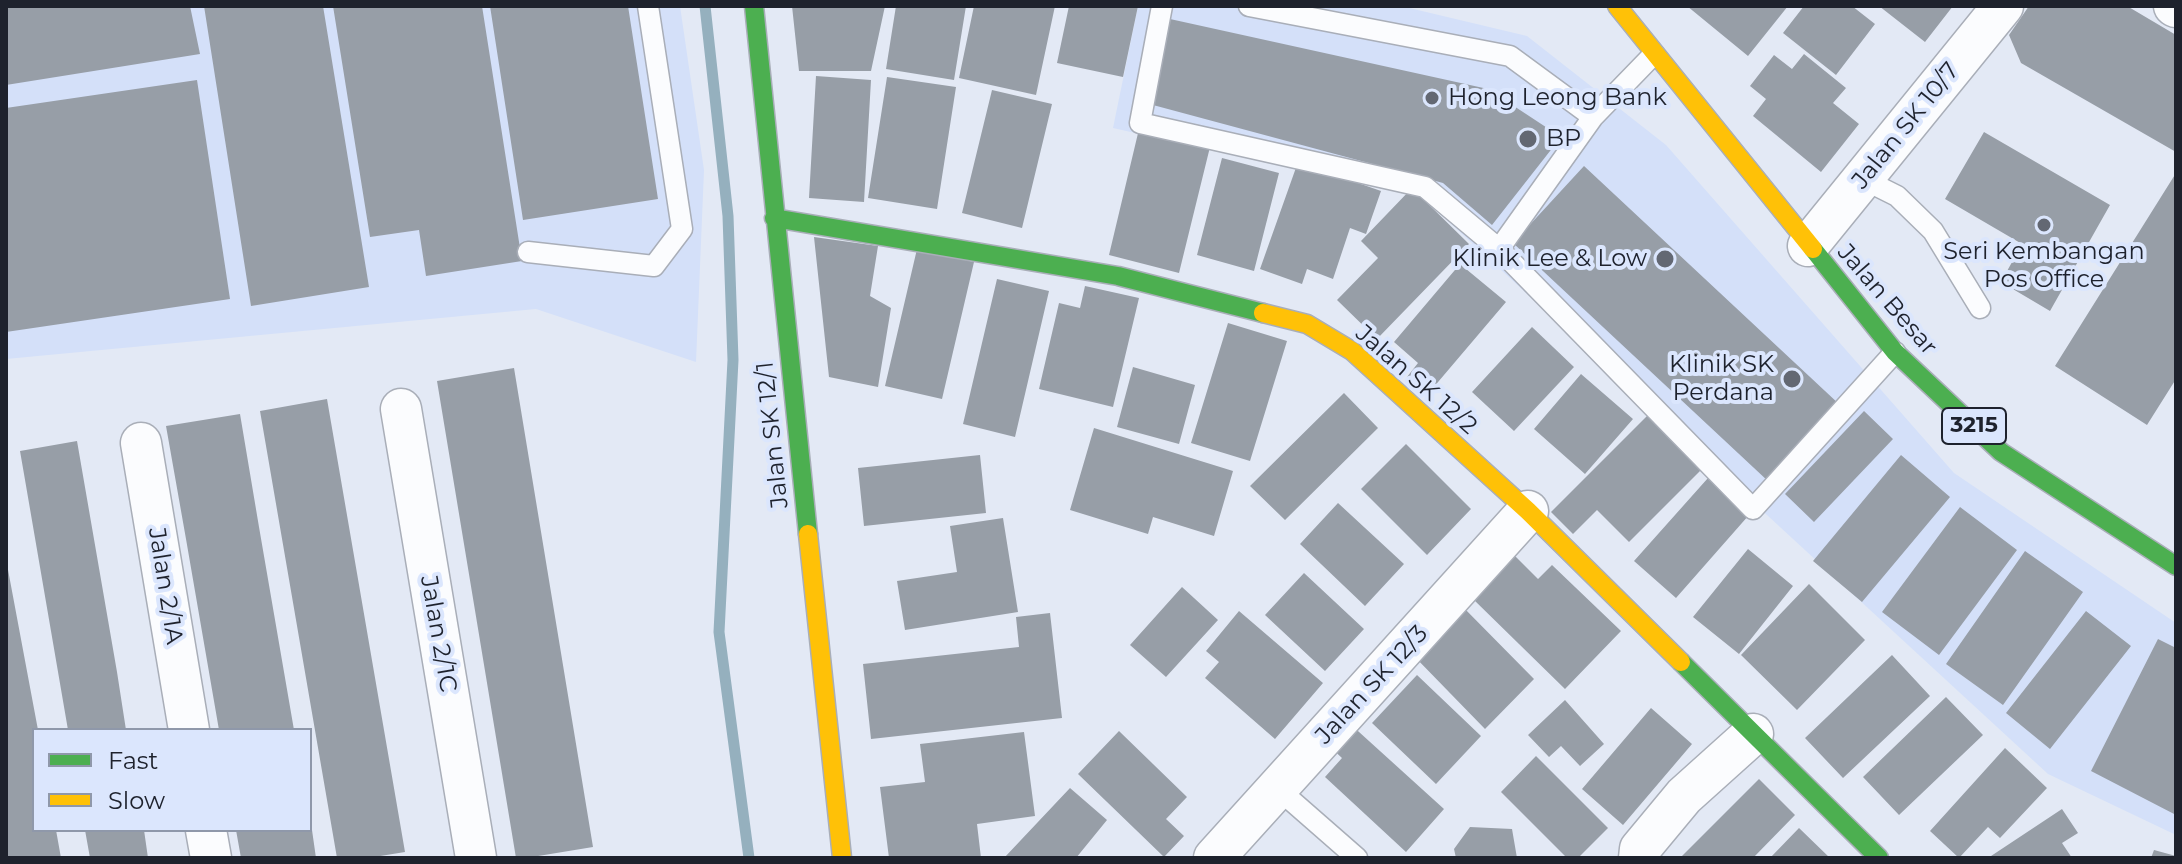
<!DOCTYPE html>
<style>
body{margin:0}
#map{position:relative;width:2182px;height:864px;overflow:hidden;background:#e3e9f5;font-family:Montserrat,sans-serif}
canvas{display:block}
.frame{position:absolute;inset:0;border:8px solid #1e222d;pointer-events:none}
.legend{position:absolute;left:32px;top:728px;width:280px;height:104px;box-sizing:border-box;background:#dbe6fd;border:2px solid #8f98aa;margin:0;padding:10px 14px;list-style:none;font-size:24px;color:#1e222d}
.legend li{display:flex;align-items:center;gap:16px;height:40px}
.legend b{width:40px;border:2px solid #8f98aa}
</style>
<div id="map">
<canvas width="2182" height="864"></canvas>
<div class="frame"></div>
<ul class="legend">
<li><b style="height:10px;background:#4caf50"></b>Fast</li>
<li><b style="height:10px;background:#ffc107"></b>Slow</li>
</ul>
</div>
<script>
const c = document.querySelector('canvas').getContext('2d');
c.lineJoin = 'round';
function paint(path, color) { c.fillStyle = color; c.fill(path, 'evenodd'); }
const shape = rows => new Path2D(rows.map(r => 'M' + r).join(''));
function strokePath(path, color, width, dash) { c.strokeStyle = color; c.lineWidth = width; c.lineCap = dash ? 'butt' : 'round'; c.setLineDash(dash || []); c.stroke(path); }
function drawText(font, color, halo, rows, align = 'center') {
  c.font = font + ' Montserrat,sans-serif'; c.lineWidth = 8; c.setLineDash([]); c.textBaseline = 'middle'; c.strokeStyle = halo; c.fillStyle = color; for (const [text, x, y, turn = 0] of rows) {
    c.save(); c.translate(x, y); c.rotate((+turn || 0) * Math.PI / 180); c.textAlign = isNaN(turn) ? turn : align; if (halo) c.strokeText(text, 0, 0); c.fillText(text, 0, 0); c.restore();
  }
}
paint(shape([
 [6,6,680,6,704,170,696,362,536,309,6,359],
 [1138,6,1401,6,1527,36,1666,145,1954,473,2176,623,2176,835,2048,774,1423,198,1113,128]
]), '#d4e0f9');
strokePath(shape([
 [705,6,728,216,733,360,719,632,749,858]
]), '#95b0be', 11);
paint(shape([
 [6,6,190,6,200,54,6,85],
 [204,6,323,6,369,287,251,306],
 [333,6,482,6,522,261,426,276,419,230,370,237],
 [490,6,628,6,658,199,523,220],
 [792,6,885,6,871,71,799,71],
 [896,6,966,6,954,80,886,69],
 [974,6,1055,6,1036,95,959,78],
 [1069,6,1138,6,1123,77,1057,63],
 [1687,6,1788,6,1748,56],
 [1804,6,1852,6,1875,24,1836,75,1783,33],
 [1879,6,1953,6,1925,42],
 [2029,6,2127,6,2176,35,2176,152,2021,63,2009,35],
 [1170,19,1488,89,1561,137,1492,225,1443,183,1153,105],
 [1804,54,1846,88,1833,103,1859,124,1821,172,1753,116,1766,99,1750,86,1774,55,1792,69],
 [816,76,871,80,864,202,809,198],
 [887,77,956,87,937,209,868,198],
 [197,80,230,299,6,332,6,108],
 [992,90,1052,104,1022,228,962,213],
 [1139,129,1210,147,1179,273,1109,255],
 [1984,132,2110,205,2050,311,2001,282,2022,244,1945,199],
 [1222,158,1279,173,1254,271,1197,255],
 [1298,162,1381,191,1366,234,1350,228,1333,279,1307,269,1302,284,1260,269],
 [1584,166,1840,405,1769,482,1513,243],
 [2176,173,2176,379,2147,425,2055,366],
 [1412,188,1469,244,1377,339,1337,300,1378,258,1361,241],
 [814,237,878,246,870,296,891,308,878,387,829,377],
 [917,249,974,262,942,399,885,386],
 [1460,264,1506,302,1427,395,1407,377,1418,363,1394,342],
 [997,279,1049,291,1015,437,963,424],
 [1085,286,1139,298,1113,407,1039,389,1059,303,1080,308],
 [1228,323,1287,341,1250,461,1191,443],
 [1532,327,1574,367,1514,431,1472,392],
 [1133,367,1195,385,1179,444,1117,427],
 [514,368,593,847,526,858,516,858,437,381],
 [1581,374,1633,419,1585,474,1534,429],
 [1344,393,1378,428,1285,520,1250,486],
 [327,399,405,852,368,858,337,858,260,411],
 [1864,411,1893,439,1814,522,1785,494],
 [240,414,259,527,294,730,219,730,186,539,166,426],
 [1649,414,1703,468,1629,542,1597,510,1573,534,1551,512],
 [1094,428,1233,471,1214,536,1153,517,1148,534,1070,510],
 [77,441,117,672,126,730,68,730,24,474,20,451],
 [1406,444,1471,509,1427,555,1361,489],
 [980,455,986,513,864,526,858,468],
 [1901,455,1950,497,1862,602,1813,561],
 [1708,478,1749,515,1676,598,1634,561],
 [1338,503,1404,564,1365,606,1300,544],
 [1960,507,2017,550,1939,655,1882,612],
 [1003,518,1018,612,905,630,897,581,957,572,950,526],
 [1748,549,1793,586,1739,654,1693,617],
 [2025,551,2083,592,2003,705,1946,664],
 [1515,556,1538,579,1552,565,1621,631,1565,689,1473,599],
 [6,559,38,730,34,730,34,830,56,830,61,858,6,858],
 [1304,573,1364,629,1325,671,1265,615],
 [1809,584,1865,640,1797,710,1741,655],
 [1182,587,1218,620,1166,677,1130,645],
 [1461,605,1534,679,1485,729,1412,654],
 [1239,611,1323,683,1275,739,1205,678,1219,662,1206,651],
 [2086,611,2131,646,2050,749,2006,713],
 [1050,613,1062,718,871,739,863,664,1019,647,1016,617],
 [2158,639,2176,648,2176,815,2091,771],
 [1892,655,1930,696,1843,778,1805,738],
 [1417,675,1481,736,1436,784,1372,723],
 [1946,697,1983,735,1899,815,1863,777],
 [1565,700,1604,744,1580,766,1561,746,1549,757,1528,735],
 [1651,708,1692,744,1623,825,1582,789],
 [1348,722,1444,809,1406,852,1325,777,1342,758,1327,744],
 [1119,731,1187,797,1166,819,1184,836,1164,857,1078,774],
 [1024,732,1035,816,977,824,981,858,889,858,880,787,925,782,920,744],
 [2005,748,2047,788,2000,838,1988,827,1959,858,1930,831],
 [1536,756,1608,828,1578,858,1567,858,1501,792],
 [1759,779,1795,815,1753,858,1680,858],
 [1070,788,1107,820,1076,858,1004,858],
 [2062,809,2078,833,2062,843,2072,858,1988,858],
 [1470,827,1512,829,1517,858,1456,858,1454,849],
 [1799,828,1830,858,1770,858],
 [85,830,144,830,148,858,90,858],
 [236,830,312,830,316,858,241,858],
 [2154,850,2176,856,2176,858,2151,858]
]), '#979ea7');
const lane = shape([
 [1162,6,1140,123,1425,187,1499,249,1753,509,1895,352],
 [1249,6,1510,56,1593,117],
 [1863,179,1897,196,1933,231,1980,308],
 [1499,249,1593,117,1654,54],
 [528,252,654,266,682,229,648,6],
 [1277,788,1357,858]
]);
const street = shape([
 [2174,6,2176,7],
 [1808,246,2003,6],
 [401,409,476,858],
 [141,443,189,730],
 [206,830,211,858],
 [1214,858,1528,511],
 [1639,858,1640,849,1684,796,1753,734]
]);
const fast = shape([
 [754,6,808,534],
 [774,218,1118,276,1263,313],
 [1813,249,1895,352,2001,452,2176,566],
 [1681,662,1879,858]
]);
const slow = shape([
 [1617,6,1813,249],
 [1263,313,1307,324,1352,351,1528,511,1681,662],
 [808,534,842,858]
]);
strokePath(lane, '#a9aeb8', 23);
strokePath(street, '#a9aeb8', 43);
strokePath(fast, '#a9aeb8', 21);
strokePath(slow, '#a9aeb8', 21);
strokePath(lane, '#fbfcfe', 20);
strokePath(street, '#fbfcfe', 40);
strokePath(fast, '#4caf50', 18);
strokePath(slow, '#ffc107', 18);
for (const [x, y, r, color] of [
 [1432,98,8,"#636873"],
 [1528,139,10,"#636873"],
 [2044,225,8,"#636873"],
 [1665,259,10,"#636873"],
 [1792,379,10,"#636873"]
]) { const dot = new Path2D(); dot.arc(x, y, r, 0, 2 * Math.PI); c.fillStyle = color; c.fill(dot); strokePath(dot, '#dbe6fd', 3); }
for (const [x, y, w] of [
 [1974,426,64]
]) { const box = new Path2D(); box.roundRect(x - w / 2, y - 18, w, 36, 6); c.fillStyle = '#dbe6fd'; c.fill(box); strokePath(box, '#1e222d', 2); }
drawText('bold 22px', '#1e222d', null, [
 ["3215",1974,426]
]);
drawText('24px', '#1e222d', '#dbe6fd', [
 ["Hong Leong Bank",1448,98],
 ["BP",1546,139],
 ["Seri Kembangan",2044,252,"center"],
 ["Pos Office",2044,280,"center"],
 ["Klinik Lee & Low",1647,259,"right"],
 ["Klinik SK",1774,365,"right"],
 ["Perdana",1774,393,"right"]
], 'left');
drawText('24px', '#1e222d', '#dbe6fd', [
 ["Jalan SK 10/7",1906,126,-51],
 ["Jalan Besar",1887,300,49],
 ["Jalan SK 12/2",1416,380,41],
 ["Jalan SK 12/1",773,435,-96],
 ["Jalan 2/1A",165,586,81],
 ["Jalan 2/1C",438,634,80],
 ["Jalan SK 12/3",1372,685,-47]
]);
</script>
